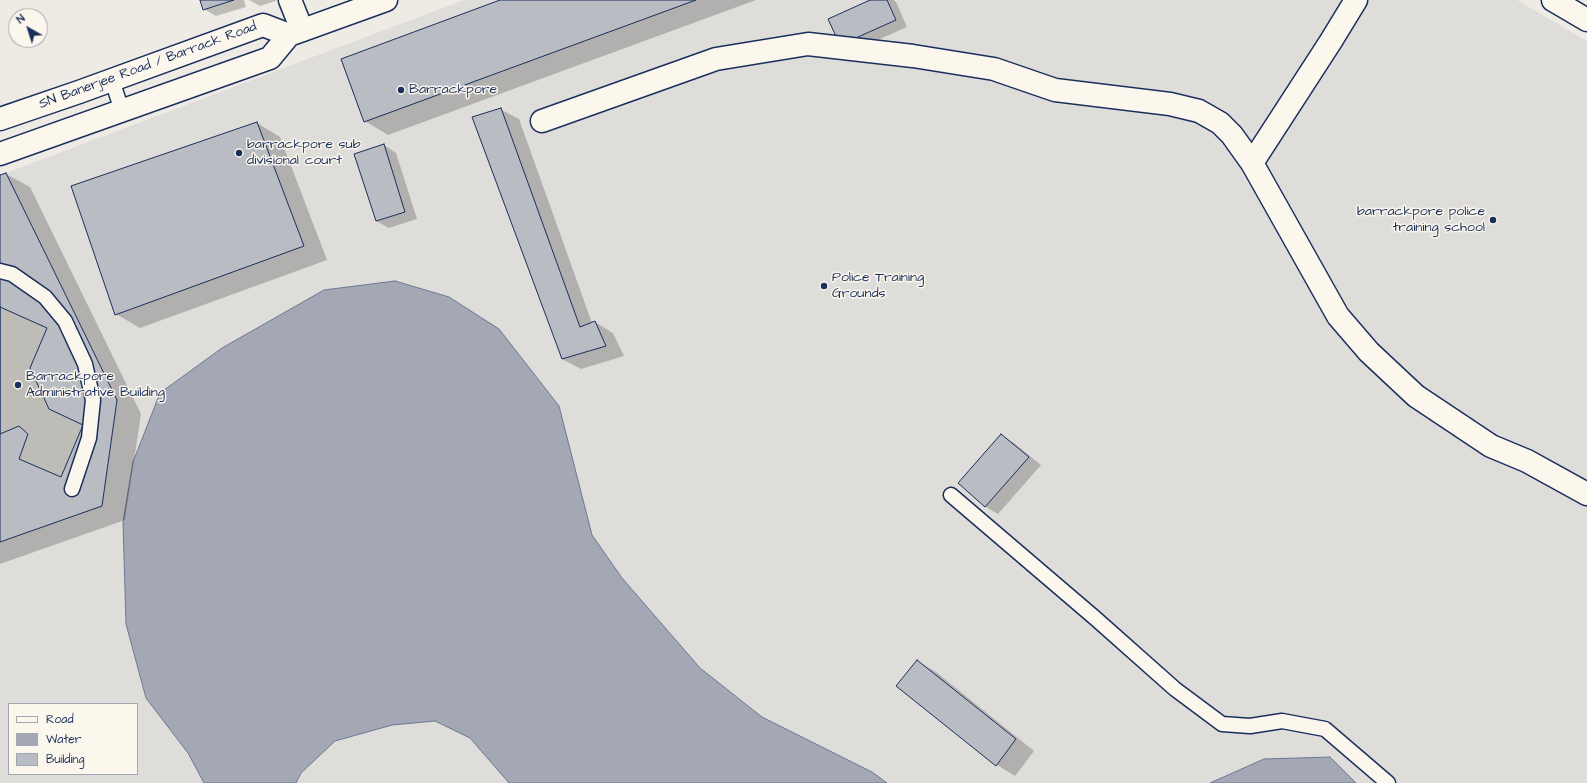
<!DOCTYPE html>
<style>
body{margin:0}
#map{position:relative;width:1587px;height:783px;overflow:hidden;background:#eeebe4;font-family:"Architects Daughter",sans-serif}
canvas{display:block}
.legend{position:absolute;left:8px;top:703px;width:130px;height:72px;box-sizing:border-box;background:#fbf7ec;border:1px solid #a1a7b3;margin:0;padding:5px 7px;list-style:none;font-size:12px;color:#1b2f5e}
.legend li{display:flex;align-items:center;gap:8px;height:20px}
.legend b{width:20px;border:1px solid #a1a7b3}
.north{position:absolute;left:8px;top:8px;width:40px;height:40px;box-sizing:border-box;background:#fbf7ec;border:1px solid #a1a7b3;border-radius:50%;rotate:321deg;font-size:11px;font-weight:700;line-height:16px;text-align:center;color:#1b2f5e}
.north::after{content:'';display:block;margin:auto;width:14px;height:18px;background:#1b2f5e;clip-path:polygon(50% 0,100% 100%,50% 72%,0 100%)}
</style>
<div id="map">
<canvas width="1587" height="783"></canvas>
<ul class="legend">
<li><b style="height:5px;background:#fbf7ec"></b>Road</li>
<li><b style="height:11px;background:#a3a8b4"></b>Water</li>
<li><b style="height:11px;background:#b9bcc3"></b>Building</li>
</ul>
<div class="north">N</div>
</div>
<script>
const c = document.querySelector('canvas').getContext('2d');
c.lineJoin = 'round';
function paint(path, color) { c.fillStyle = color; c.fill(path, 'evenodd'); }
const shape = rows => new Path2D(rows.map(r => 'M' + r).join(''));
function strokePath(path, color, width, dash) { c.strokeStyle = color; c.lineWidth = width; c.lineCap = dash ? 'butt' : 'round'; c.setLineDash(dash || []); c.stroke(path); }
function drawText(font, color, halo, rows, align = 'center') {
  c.font = font + ' "Architects Daughter",sans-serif'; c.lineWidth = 3; c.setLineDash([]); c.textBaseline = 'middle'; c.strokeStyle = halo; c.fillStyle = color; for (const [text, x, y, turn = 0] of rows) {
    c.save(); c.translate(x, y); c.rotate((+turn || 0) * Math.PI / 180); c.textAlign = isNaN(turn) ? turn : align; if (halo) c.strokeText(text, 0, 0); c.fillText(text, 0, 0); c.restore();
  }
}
paint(shape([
 [464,0,1517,0,1587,41,1587,783,0,783,0,542,102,506,117,400,6,173],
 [9,704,137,704,137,774,9,774]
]), '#deddda');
const water = shape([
 [395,281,449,297,499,329,559,406,592,535,622,578,700,668,762,717,872,772,887,783,509,783,470,738,435,721,392,725,335,741,301,773,296,783,204,783,188,753,146,698,126,624,123,522,133,462,160,393,222,348,324,290,395,281],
 [1330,757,1356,783,1210,783,1264,759,1330,757]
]);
paint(water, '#a3a8b4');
strokePath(water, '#6d7892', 1);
paint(shape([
 [201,0,244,0,246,7,216,16,204,9],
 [249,0,278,0,260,6],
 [503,0,756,0,388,135,365,121],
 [872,0,893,0,896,2,907,27,853,51,841,44],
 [500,109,519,119,592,323,595,322,613,333,624,356,581,369,562,359],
 [257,123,280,137,327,260,140,328,116,314],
 [384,145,396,153,417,219,389,228,376,221],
 [6,174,30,187,141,414,125,520,0,564,0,176],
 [1002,436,1014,443,1041,465,998,514,986,507,959,483],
 [917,661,936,672,1034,751,1015,776,997,765,897,686]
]), '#0003');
const building = shape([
 [200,0,234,0,203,10,200,0],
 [500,0,696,0,364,122,341,59,500,0],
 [870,0,887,0,896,20,840,45,828,19,870,0],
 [501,108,580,327,595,321,606,346,562,359,472,117,501,108],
 [257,122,304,246,115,315,71,186,257,122],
 [384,144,405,212,376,221,354,154,384,144],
 [6,173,117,400,102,506,0,542,0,175,6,173],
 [0,307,47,328,30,368,49,409,83,425,61,477,19,459,28,434,19,426,0,434,0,307],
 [1001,434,1029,457,985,507,958,483,1001,434],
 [917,660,1016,739,996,766,896,686,917,660]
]);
paint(building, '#b9bcc3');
strokePath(building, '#1b2f5e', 1);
const service = shape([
 [112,80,122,111],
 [0,271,12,274,45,297,65,321,85,364,93,400,89,438,72,489],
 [951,495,1095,618,1175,689,1222,724,1250,726,1282,721,1325,729,1388,783]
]);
const minor = shape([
 [290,0,302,30],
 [542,121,716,59,808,44,913,56,994,69,1055,90,1170,104,1199,111,1220,123,1232,135,1252,163,1338,316,1369,352,1416,396,1491,446,1527,461,1587,494],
 [1252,163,1331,41,1356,0]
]);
const tertiary = shape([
 [0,119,79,92,263,25,289,35,386,0],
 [0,154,270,58,289,35]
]);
const primary = shape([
 [1553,0,1587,20]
]);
strokePath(service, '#1b2f5e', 17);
strokePath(minor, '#1b2f5e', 25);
strokePath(tertiary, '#1b2f5e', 25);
strokePath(primary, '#1b2f5e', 25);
strokePath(service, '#fbf7ec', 14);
strokePath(minor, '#fbf7ec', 22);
strokePath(tertiary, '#fbf7ec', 22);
strokePath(primary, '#fbf7ec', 22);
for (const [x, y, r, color] of [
 [401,90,4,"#1b2f5e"],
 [239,153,4,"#1b2f5e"],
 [1493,220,4,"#1b2f5e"],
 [824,286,4,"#1b2f5e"],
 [18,385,4,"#1b2f5e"]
]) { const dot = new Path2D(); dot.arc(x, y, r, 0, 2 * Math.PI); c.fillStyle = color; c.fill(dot); strokePath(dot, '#fbf7ec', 1.5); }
drawText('14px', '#1b2f5e', '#fbf7ec', [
 ["SN Banerjee Road / Barrack Road",148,66,-20]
]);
drawText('14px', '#1b2f5e', '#fbf7ec', [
 ["Barrackpore",409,90],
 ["barrackpore sub",247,145],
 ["divisional court",247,161],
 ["barrackpore police",1485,212,"right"],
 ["training school",1485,228,"right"],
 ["Police Training",832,278],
 ["Grounds",832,294],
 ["Barrackpore",26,377],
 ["Administrative Building",26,393]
], 'left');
</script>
